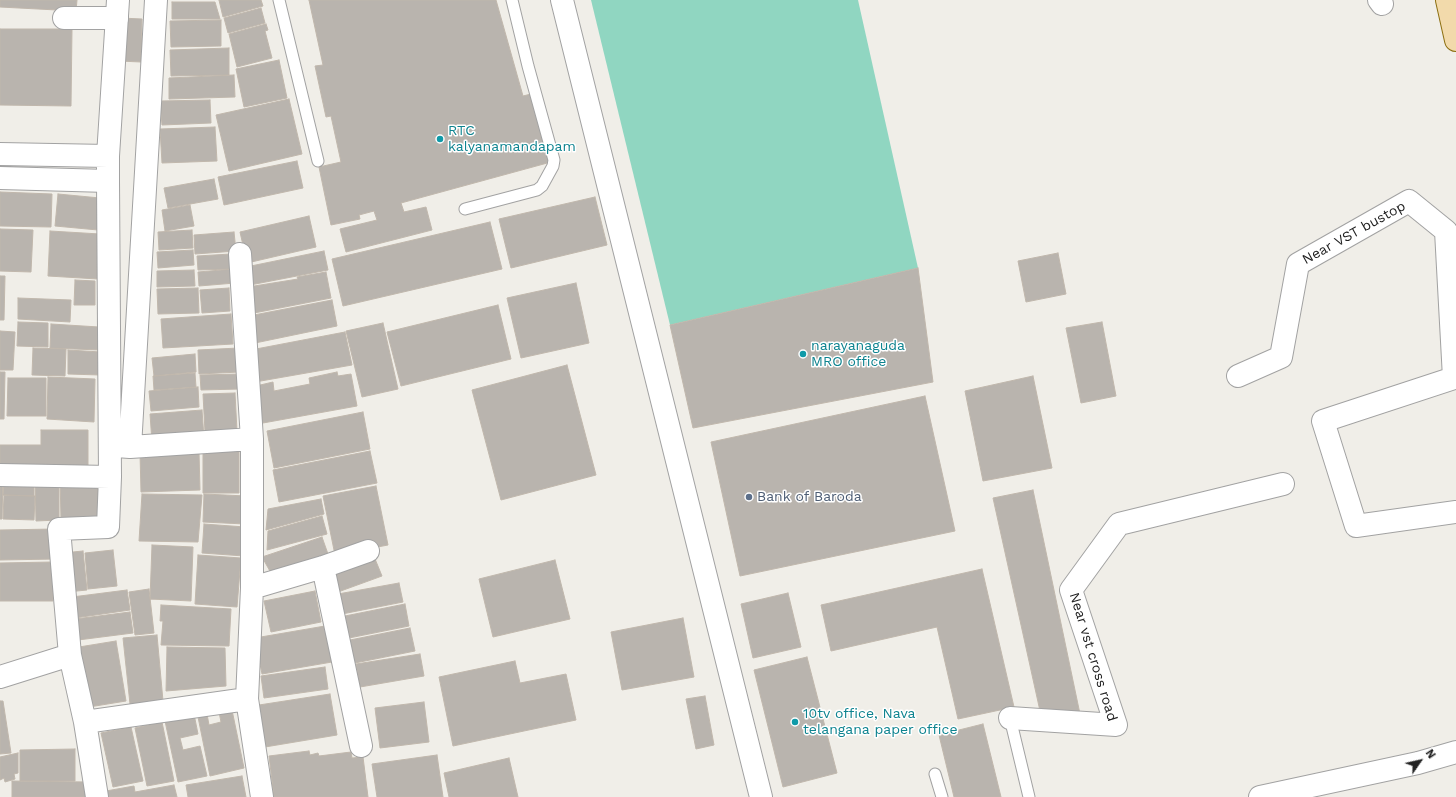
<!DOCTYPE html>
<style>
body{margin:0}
#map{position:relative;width:1456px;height:797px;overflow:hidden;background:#f0eee8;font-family:"Work Sans",sans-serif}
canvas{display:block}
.north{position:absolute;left:1400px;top:741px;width:40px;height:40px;-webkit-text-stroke:3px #fff;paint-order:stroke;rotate:56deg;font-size:11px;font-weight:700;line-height:16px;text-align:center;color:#212121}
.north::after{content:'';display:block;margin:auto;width:14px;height:18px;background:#212121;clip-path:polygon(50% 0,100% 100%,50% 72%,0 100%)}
</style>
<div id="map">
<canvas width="1456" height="797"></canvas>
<div class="north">N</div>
</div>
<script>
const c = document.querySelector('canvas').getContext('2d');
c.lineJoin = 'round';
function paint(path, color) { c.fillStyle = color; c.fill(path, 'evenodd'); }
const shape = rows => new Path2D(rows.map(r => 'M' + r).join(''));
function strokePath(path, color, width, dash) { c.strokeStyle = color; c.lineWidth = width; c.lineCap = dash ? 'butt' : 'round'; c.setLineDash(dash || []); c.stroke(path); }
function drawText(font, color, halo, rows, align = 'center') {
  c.font = font + ' "Work Sans",sans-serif'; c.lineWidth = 3; c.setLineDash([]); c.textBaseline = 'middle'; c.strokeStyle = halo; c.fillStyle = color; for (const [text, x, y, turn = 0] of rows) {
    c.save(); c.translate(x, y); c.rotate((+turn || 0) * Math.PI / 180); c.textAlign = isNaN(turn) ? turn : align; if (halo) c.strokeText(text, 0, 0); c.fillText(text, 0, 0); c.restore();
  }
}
paint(shape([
 [591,0,858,0,918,268,670,325]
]), '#90d6c1');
const building = shape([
 [0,0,77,0,76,11,0,7,0,0],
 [219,0,261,0,263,6,223,17,219,0],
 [309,0,496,0,523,96,531,94,551,162,401,203,404,212,426,207,432,230,346,252,340,229,377,220,374,211,359,215,360,219,331,225,319,167,341,162,331,116,326,117,315,66,323,65,309,0],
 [172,2,215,2,220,19,172,19,172,2],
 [261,8,265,23,228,33,224,18,261,8],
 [121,18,142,19,141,62,119,61,121,18],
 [221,20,221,46,171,47,170,21,221,20],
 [266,24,268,30,265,31,272,58,237,67,229,34,266,24],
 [0,29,72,29,71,106,0,105,0,29],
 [229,48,229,75,171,76,170,50,229,48],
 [279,60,287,98,244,107,236,69,279,60],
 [234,75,235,97,169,99,169,78,234,75],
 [289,99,302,154,229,171,216,115,289,99],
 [210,100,211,123,162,125,160,101,210,100],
 [215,127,217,161,162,163,160,129,215,127],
 [297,161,303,188,224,205,218,177,297,161],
 [214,179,218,199,168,208,164,188,214,179],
 [0,192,52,194,51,227,0,226,0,192],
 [58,194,100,198,98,230,55,226,58,194],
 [595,197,607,245,511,268,499,219,595,197],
 [190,205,194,226,165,231,162,210,190,205],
 [309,216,316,247,247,263,240,232,309,216],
 [490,222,502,269,343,306,332,259,490,222],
 [0,229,33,230,31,272,0,271,0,229],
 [192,230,193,248,159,250,158,232,192,230],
 [50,231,100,234,98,279,48,276,50,231],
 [234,232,236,251,195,254,194,235,234,232],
 [193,250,194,265,158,268,157,252,193,250],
 [324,251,328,270,250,285,246,267,324,251],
 [1058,253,1066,294,1026,302,1018,261,1058,253],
 [231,254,232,269,198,270,197,256,231,254],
 [918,268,933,382,693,428,670,325,918,268],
 [233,269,235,283,199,286,198,272,233,269],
 [194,270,195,286,157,287,157,271,194,270],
 [326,272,331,298,254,313,248,287,298,279,297,277,326,272],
 [0,276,5,276,4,320,0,320,0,276],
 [75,280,95,281,95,305,74,305,75,280],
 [576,283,589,343,521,358,507,298,576,283],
 [198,288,199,313,158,314,157,289,198,288],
 [229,288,230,311,202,313,200,290,229,288],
 [18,298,71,300,70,322,18,319,18,298],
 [332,300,337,326,255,343,254,315,332,300],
 [498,305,511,359,401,386,387,332,498,305],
 [231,314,233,344,163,348,161,319,231,314],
 [18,322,48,323,48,347,17,346,18,322],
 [1102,322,1116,396,1081,403,1066,328,1102,322],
 [383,323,398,389,362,397,346,331,383,323],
 [51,324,99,327,99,350,50,348,51,324],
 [0,331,15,332,13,370,0,370,0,331],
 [345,332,352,365,255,382,256,349,345,332],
 [33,348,66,349,65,376,32,375,33,348],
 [239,348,240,372,199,374,198,350,239,348],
 [68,350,101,352,100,375,68,374,68,350],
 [195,354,196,372,154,376,152,358,195,354],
 [567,365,596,475,501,500,472,390,567,365],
 [0,372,5,372,4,419,0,419,0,372],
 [337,372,338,376,351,374,357,406,263,423,256,386,273,382,274,391,310,384,309,378,337,372],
 [195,373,196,387,154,390,153,376,195,373],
 [239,374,240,389,201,390,200,375,239,374],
 [1033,376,1052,468,983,481,965,391,1033,376],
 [48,377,95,379,94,422,47,419,48,377],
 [8,378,46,378,46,416,7,416,8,378],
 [198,387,199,407,151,411,149,391,198,387],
 [235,393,237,431,205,432,203,394,235,393],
 [925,396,955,531,740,576,711,442,925,396],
 [202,410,204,438,152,442,150,414,202,410],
 [363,412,370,449,274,468,267,431,363,412],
 [41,430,88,430,88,473,0,472,0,445,41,445,41,430],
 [203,448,239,448,239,493,203,493,203,448],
 [370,451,377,483,279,502,273,470,370,451],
 [199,452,200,490,141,492,140,453,199,452],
 [35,478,59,478,59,520,36,521,35,478],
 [60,478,98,478,98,519,61,519,60,478],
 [0,479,3,479,2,519,0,519,0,479],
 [4,479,34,480,34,496,3,495,4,479],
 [376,486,388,545,335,555,323,496,376,486],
 [1033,490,1080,714,1040,711,993,498,1033,490],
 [142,494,202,495,198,542,139,541,142,494],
 [204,494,246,496,245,524,203,522,204,494],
 [4,495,35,496,34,520,3,519,4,495],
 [321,499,324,514,266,530,268,509,321,499],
 [322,516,327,534,267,550,268,531,322,516],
 [204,524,245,527,244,556,202,553,204,524],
 [55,529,56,559,0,560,0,530,55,529],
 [322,537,328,554,271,573,262,557,322,537],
 [152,545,193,547,191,601,150,599,152,545],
 [113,550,117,586,88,589,85,553,113,550],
 [83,551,87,590,67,592,63,553,83,551],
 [373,554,382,576,338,592,330,570,373,554],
 [198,555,241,558,237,607,195,604,198,555],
 [555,560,570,619,493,637,479,579,555,560],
 [53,562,53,601,0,601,0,563,53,562],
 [982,569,1014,707,958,719,937,627,831,651,821,605,982,569],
 [399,583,403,602,342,614,338,594,399,583],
 [149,589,154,633,135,635,129,592,149,589],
 [127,590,130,610,75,618,72,597,127,590],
 [315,591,321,622,271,632,264,601,315,591],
 [788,593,801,647,753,658,741,604,788,593],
 [405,604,409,626,344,639,340,617,405,604],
 [161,605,231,609,229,646,161,645,163,621,160,621,161,605],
 [130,612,133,633,78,640,75,619,130,612],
 [683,618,694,677,622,690,611,632,683,618],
 [325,626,332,662,262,674,255,638,325,626],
 [410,628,415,651,350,664,345,641,410,628],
 [157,635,163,701,130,704,123,638,157,635],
 [116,641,126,701,89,707,79,647,116,641],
 [167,647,225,648,226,686,166,691,167,647],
 [420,654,424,676,360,687,356,664,420,654],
 [807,657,837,773,783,787,754,670,807,657],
 [515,661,520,683,566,674,576,720,453,746,439,677,515,661],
 [325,667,328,689,264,698,261,676,325,667],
 [330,694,337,735,265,747,259,705,330,694],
 [705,696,714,745,696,749,686,699,705,696],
 [0,701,3,701,11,753,0,754,0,701],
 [424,702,429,742,380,748,375,708,424,702],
 [232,710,244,768,210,776,198,717,207,714,209,725,221,722,219,712,232,710],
 [194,714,198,734,180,738,183,750,200,746,207,776,178,782,165,721,194,714],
 [162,722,174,781,147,786,135,728,162,722],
 [983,724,1001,797,954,797,939,735,983,724],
 [131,727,143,781,113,787,101,733,131,727],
 [75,749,75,781,20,781,20,750,75,749],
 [309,751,310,755,318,753,319,756,351,752,352,758,363,757,368,797,274,797,269,756,309,751],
 [18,753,18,773,14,774,15,779,5,782,4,778,0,780,0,757,18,753],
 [437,755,443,797,377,797,372,764,437,755],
 [509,758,518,797,449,797,444,773,509,758],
 [242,776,246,797,188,797,186,785,242,776],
 [12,781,87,782,88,797,12,797,12,781],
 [174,785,177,797,107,797,106,791,134,786,135,792,174,785]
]);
paint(building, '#b9b4ae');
strokePath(building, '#c0b7ac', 1);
const service = shape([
 [279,0,318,161],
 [465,209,537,190,542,186,553,166,554,160,528,66,512,0],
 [1010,718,1029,797],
 [935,774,942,797]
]);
const minor = shape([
 [562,0,761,797],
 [1379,0,1382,4],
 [64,18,117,18],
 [240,254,252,439,252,588,247,699,262,797],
 [1238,376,1281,357,1298,264,1409,201,1446,231,1454,378,1323,421,1356,526,1456,512],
 [116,446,130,447,252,439],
 [130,447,156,0],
 [0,475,110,477],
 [323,567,361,746],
 [252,588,323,567,368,551],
 [0,677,70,655],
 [1010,718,1116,725,1071,590,1119,524,1283,484],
 [85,722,247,699],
 [97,797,85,722,70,655,59,529,108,527,110,477,108,181],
 [1260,797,1418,763,1456,752]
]);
const tertiary = shape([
 [0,154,108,156],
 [0,178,108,181,108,156,118,0]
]);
const primary = shape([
 [1447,0,1456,40]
]);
strokePath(service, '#a2a2a2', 13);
strokePath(minor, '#a2a2a2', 24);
strokePath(tertiary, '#a2a2a2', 24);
strokePath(primary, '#8c6f11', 24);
strokePath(service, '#fff', 11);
strokePath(minor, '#fff', 22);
strokePath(tertiary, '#fff', 22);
strokePath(primary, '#f2daab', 22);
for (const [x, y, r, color] of [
 [440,139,4,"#0f9aa8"],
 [803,354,4,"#0f9aa8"],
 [749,497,4,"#5c6f8a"],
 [795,722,4,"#0f9aa8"]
]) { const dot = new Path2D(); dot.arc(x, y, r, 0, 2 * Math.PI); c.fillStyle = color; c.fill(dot); strokePath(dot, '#fff', 1.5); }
drawText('14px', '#0d838f', '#fff', [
 ["RTC",448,131],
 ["kalyanamandapam",448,147],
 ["narayanaguda",811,346],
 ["MRO office",811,362],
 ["10tv office, Nava",803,714],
 ["telangana paper office",803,730]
], 'left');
drawText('14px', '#212121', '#fff', [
 ["Near VST bustop",1354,233,-29],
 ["Near vst cross road",1093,657,73]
]);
drawText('14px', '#4e5e75', '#fff', [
 ["Bank of Baroda",757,497]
], 'left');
</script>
